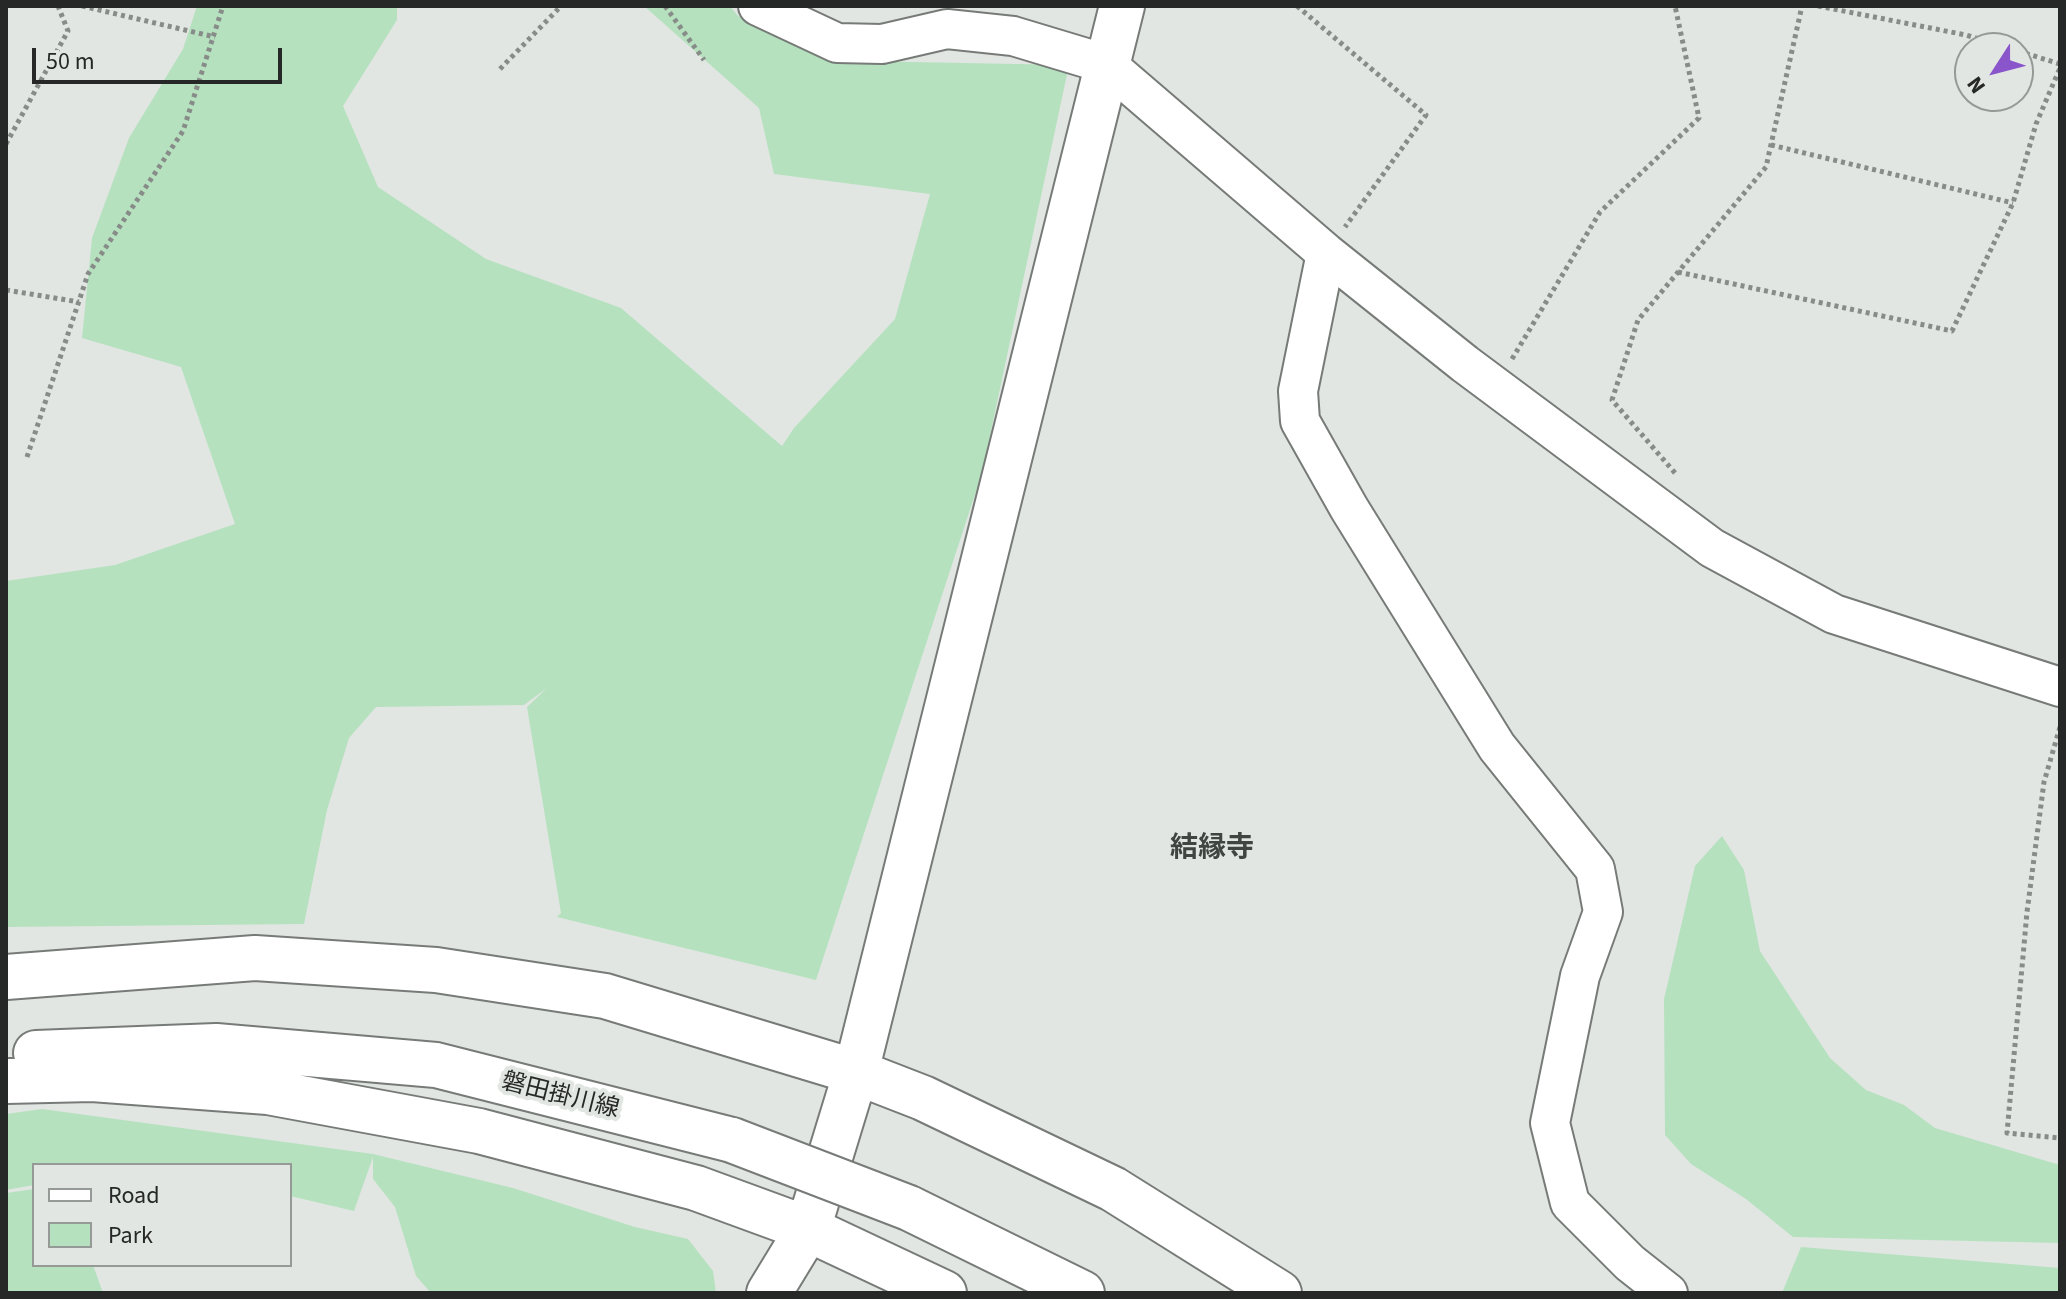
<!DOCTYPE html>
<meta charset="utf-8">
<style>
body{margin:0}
#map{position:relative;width:2066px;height:1299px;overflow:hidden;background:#e1e6e2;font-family:"Source Sans 3",sans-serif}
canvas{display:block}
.frame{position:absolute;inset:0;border:8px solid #262827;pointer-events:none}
.legend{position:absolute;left:32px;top:1163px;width:260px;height:104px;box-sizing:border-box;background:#e1e6e2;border:2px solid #969a97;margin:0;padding:10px 14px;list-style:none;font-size:24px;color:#262827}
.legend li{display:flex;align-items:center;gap:16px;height:40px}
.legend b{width:40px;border:2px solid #969a97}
.north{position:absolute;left:1954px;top:32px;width:80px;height:80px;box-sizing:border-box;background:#e1e6e2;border:2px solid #969a97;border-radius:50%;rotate:234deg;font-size:22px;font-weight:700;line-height:32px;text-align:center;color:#262827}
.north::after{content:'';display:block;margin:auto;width:28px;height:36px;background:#8a54cb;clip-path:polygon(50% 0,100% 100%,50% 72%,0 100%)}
.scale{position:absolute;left:32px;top:48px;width:250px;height:36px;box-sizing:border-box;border:4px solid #262827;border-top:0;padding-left:10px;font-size:24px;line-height:28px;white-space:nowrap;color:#262827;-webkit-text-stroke:6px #e1e6e2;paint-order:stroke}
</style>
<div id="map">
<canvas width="2066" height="1299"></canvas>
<div class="frame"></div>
<ul class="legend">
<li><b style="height:10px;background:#fff"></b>Road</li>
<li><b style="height:22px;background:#b6e1bf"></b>Park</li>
</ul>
<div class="north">N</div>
<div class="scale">50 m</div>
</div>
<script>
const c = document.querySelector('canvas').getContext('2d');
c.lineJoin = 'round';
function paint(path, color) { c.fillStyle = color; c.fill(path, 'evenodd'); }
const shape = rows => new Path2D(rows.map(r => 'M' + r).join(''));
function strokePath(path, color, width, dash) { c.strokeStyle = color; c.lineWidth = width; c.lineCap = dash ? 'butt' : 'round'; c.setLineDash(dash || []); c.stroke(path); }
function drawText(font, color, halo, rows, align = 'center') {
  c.font = font + ' "Source Sans 3","Noto Sans JP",sans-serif'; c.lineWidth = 8; c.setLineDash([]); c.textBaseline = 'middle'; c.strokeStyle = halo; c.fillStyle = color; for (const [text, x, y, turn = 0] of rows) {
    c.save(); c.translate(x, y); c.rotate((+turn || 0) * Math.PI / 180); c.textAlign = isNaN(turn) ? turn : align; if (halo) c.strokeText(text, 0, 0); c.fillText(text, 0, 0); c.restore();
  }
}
paint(shape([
 [197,6,397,6,397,20,343,106,378,187,486,259,621,308,782,446,794,428,895,319,930,194,774,174,759,108,644,6,730,6,738,16,860,61,1069,65,982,473,816,980,557,917,561,913,527,707,547,688,524,705,376,707,349,738,327,810,304,924,6,927,6,581,115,565,235,524,181,367,82,338,92,238,129,138,183,49],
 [1722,836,1744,870,1760,951,1830,1058,1866,1090,1904,1105,1935,1128,2060,1165,2060,1243,1793,1237,1746,1199,1691,1164,1665,1135,1664,999,1695,866],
 [42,1109,373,1154,513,1188,635,1227,688,1239,713,1271,716,1293,431,1293,416,1276,395,1207,373,1179,373,1157,354,1211,290,1196,290,1165,34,1165,34,1185,6,1190,6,1114],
 [34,1189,34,1265,93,1265,103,1293,6,1293,6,1193],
 [1801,1247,2060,1268,2060,1293,1782,1293]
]), '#b6e1bf');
const street = shape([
 [758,6,837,43,882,44,947,29,1013,36,1106,64,1326,253,1465,364,1712,548,1834,614,2060,687],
 [1326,253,1298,391,1300,421,1349,508,1497,747,1595,869,1603,912,1580,976,1550,1123,1570,1203,1630,1263,1668,1293]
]);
const secondary = shape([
 [6,977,255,958,436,970,605,996,856,1072,923,1098,1113,1189,1279,1293],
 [36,1053,216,1046,436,1065,732,1140],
 [6,1081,92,1079,268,1092,479,1131,696,1188,808,1229,944,1293],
 [909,1208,1082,1293],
 [769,1293,808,1229,856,1072,1122,6]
]);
strokePath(street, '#777b78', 42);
strokePath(secondary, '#777b78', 48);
strokePath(shape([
 [82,6,215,37],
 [665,6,704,60],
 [1297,6,1426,115,1345,227],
 [1818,6,1966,35,2009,48],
 [2018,51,2060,64],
 [500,69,561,6],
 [6,144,68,31,58,6],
 [1771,145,2013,203],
 [1678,272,1952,331,2013,203,2036,124,2060,68],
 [6,290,79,302],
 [1512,359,1600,212,1699,118,1675,6],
 [27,457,88,274,183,131,223,6],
 [1675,473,1612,400,1638,320,1766,167,1802,6],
 [2060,727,2044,782,2027,912,2007,1133,2060,1138]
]), '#888c89', 5, [4, 4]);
strokePath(street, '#fff', 38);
strokePath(secondary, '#fff', 44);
const secondaryBridge = shape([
 [732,1140,909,1208]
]);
strokePath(secondaryBridge, '#777b78', 48, []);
strokePath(secondaryBridge, '#fff', 44);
drawText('24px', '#262827', '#e1e6e2', [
 ["磐田掛川線",560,1097,14]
]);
drawText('bold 28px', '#414541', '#e1e6e2', [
 ["結縁寺",1212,850]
]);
</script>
